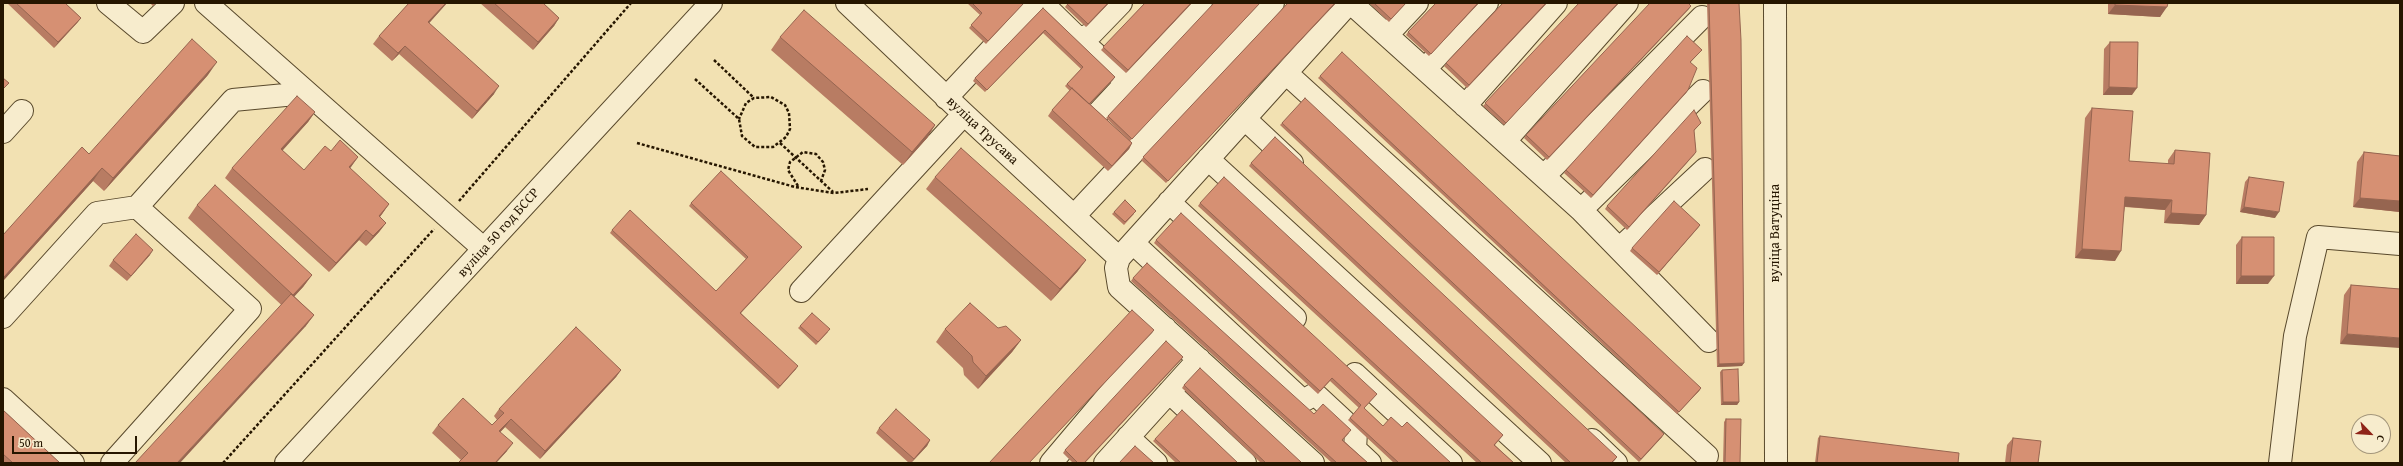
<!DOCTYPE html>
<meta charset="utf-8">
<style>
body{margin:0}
#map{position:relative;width:2403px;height:466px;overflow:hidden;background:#f2e1b2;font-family:"Gentium Book Plus",serif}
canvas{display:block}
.frame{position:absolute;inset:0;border:4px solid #261600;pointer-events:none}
.north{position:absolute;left:2351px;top:414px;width:40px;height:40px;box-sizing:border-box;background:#f7eccd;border:1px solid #a3967b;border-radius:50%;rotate:115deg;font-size:11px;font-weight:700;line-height:16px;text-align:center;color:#261600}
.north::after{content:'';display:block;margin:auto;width:14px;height:18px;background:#8f2418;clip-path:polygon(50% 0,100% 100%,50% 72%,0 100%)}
.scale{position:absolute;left:12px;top:436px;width:125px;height:18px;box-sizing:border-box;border:2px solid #261600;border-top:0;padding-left:5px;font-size:12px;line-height:14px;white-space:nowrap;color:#261600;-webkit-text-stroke:3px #f7eccd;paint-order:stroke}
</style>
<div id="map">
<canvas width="2403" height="466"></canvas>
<div class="frame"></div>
<div class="north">С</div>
<div class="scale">50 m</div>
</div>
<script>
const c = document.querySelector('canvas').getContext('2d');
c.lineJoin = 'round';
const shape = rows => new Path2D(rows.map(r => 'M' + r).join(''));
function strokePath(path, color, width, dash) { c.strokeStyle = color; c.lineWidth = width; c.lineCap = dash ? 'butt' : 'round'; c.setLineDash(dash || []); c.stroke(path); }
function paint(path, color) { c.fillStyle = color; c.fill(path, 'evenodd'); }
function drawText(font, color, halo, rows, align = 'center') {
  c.font = font + ' "Gentium Book Plus",serif'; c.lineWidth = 3; c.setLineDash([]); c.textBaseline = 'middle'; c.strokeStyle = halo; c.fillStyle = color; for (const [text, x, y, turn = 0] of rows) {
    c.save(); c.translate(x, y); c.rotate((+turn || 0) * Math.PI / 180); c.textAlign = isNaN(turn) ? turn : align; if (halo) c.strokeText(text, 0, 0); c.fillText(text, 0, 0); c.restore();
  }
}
const minor = shape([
 [108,3,143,32,173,3],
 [206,3,484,249],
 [847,3,964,114,1119,258],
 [1042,3,1080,40,1092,33,1121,3],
 [1351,3,1581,210,1709,341],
 [1775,3,1776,463],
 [1387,35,1417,3],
 [1080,40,1127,82,1201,3],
 [1425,69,1487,3],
 [1286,73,1707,456],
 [946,98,1035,3],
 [1465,106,1556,3],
 [1099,112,1127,82],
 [1245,119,1292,163],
 [3,132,22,111],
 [1505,141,1627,3],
 [1208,159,1540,463],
 [1544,176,1702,17],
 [1169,202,1295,318],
 [1581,210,1703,91],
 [1074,216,1273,3],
 [1133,243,1303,401,1315,394,1356,432,1355,449,1370,463],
 [1619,249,1705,169],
 [801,291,964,114],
 [3,317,97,213,137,207],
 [1355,374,1451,463],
 [1169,392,1245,463],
 [3,399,73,463],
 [1128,437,1156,463],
 [1592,440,1616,463],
 [112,463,250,309,137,207,233,100,306,93],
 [286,463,711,3],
 [1051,463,1165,328],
 [1105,463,1199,359],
 [1313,463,1119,287,1116,268,1119,258,1349,3],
 [2280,463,2295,336,2318,237,2400,244]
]);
strokePath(minor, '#59492c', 24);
strokePath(shape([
 [714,60,754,98],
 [695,79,739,119,742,136,755,147,773,147,786,137,790,129,789,113,785,105,771,97,754,98,746,103,739,119],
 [637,143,795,187,834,193,868,189],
 [780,143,833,192],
 [798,186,788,170,790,162,803,152,816,154,823,162,825,170,821,181],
 [459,201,631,3],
 [223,463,434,229]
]), '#261600', 2.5, [3, 2]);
strokePath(minor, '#f7eccd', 22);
paint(shape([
 [7,3,65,3,81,18,77,23,54,48],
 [150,3,156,3,153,6],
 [409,3,447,3,429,23,494,94,472,119,399,54,392,61,373,44,379,36],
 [480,3,543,3,559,18,554,26,533,50],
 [967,3,1024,3,986,44,969,28,980,15],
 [1068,3,1109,3,1086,27,1065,7],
 [1145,3,1192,3,1126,73,1101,50],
 [1260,3,1130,141,1106,118,1108,116],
 [1288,3,1336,3,1166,183,1141,160],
 [1369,3,1406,3,1389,22],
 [1479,3,1429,56,1406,35,1408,32],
 [1503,3,1547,3,1467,88,1444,66],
 [1579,3,1619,3,1504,125,1483,106],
 [1707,3,1739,3,1742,366,1717,367],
 [2108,3,2168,3,2160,17,2108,14],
 [1691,6,1547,160,1524,138,1526,135],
 [1043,8,1115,77,1090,104,1132,143,1129,149,1108,171,1048,116,1052,110,1070,91,1065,86,1081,69,1043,33,985,92,973,81,975,78],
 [780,37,935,125,927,138,903,165,771,50],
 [2110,42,2132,95,2103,95,2104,49],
 [1700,52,1690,63,1688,90,1686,93,1591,198,1564,173,1566,170],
 [208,75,104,191,93,181,3,281,3,235,89,154],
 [1320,76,1701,388,1699,391,1677,414,1318,78],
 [2092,108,2129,161,2168,164,2168,160,2175,150,2206,215,2199,225,2164,223,2165,210,2125,207,2115,261,2075,258,2085,118],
 [315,112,308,122,282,150,304,170,331,151,358,157,350,168,389,204,380,217,386,223,379,232,366,246,359,240,329,272,225,178,232,168],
 [1282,123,1662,437,1639,462,1280,125],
 [1701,123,1694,131,1696,152,1627,230,1605,209,1607,206],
 [2364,152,2400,156,2400,212,2353,207,2357,162],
 [1251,163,1617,457,1615,460,1612,463,1566,463,1249,166],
 [935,177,1086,260,1077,272,1051,301,926,189],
 [2249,177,2275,218,2240,212,2245,182],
 [691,203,802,247,741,313,796,369,778,389,610,233,612,230,716,291,746,259,689,206],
 [1200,203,1503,435,1495,445,1514,463,1477,463,1198,206],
 [197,205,312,275,303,287,294,296,314,315,305,327,188,218],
 [1114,212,1134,214,1124,225,1112,214],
 [1700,225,1657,275,1630,251,1632,248],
 [2242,237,2268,284,2236,284,2236,245],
 [1156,240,1377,394,1364,408,1383,426,1402,427,1451,463,1394,463,1348,420,1359,408,1330,381,1318,394,1154,243],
 [150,255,127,281,109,266,113,260],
 [1133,278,1314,414,1349,433,1343,440,1368,463,1332,463,1131,281],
 [2351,285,2400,289,2340,344,2344,295],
 [800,326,828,332,816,345,798,328],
 [998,328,1021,340,1012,352,978,389,964,375,963,368,936,342,945,329],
 [1181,360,1085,463,1073,463,1063,453,1065,450],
 [621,370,616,377,540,459,505,427,500,432,507,451,496,463,458,463,461,460,432,433,438,425,492,425,497,420,494,416,499,409],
 [1722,370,1739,402,1737,405,1721,405,1720,372],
 [1184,385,1302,463,1261,463,1182,388],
 [3,410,60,463,3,463],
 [1726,419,1740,463,1723,463,1724,422],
 [879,428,930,440,927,446,911,463,909,463,876,433],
 [1820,436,1958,463,1815,463,1818,438],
 [2013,438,2038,463,2005,463,2007,445],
 [1155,439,1238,463,1176,463,1153,441]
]), '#b87c63');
paint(shape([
 [446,3,447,3,423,30,428,22],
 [1108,3,1109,3,1086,27,1088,24],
 [1191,3,1192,3,1126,73,1128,70],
 [1335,3,1336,3,1166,183,1168,181],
 [1478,3,1479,3,1429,56,1431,54],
 [1546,3,1547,3,1467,88,1469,85],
 [1618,3,1619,3,1504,125,1506,123],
 [2115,5,2167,7,2160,17,2108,14],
 [1691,6,1689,9,1547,160,1549,157],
 [81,18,77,23,54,48,58,42],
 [559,18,554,26,533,50,538,42],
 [1045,30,1043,33,985,92,987,90],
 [405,46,399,54,392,61,398,53],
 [217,62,208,75,104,191,113,178],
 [1115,77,1113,80,1087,107,1089,104],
 [499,86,494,94,472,119,477,111],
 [2109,87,2137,88,2132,95,2103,95],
 [1688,90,1686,93,1591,198,1593,195],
 [315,112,308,122,275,159,281,149],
 [935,125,927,138,903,165,912,152],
 [1132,143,1129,149,1108,171,1112,166],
 [1696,152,1694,155,1627,230,1629,227],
 [358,157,351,167,342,177,349,167],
 [102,168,93,181,3,281,3,279,4,277],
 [2125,197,2172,200,2165,210,2118,206],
 [2360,198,2400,201,2400,212,2353,207],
 [389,204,382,214,372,226,379,216],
 [2244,207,2279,212,2275,218,2240,212],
 [2171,213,2206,215,2199,225,2164,223],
 [386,223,379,232,366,246,373,236],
 [1700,225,1698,228,1657,275,1659,272],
 [366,230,359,240,329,272,336,263],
 [802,247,800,249,738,316,740,313],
 [2082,249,2121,251,2115,261,2075,258],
 [153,250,150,255,127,281,131,276],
 [1086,260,1077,272,1051,301,1060,289],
 [312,275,303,287,284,308,293,295],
 [2241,276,2274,276,2268,284,2236,284],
 [314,315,305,327,180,463,177,463],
 [1154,330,1152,333,1029,463],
 [2347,334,2400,338,2400,348,2340,344],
 [1021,340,1012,352,978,389,986,376],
 [1183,357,1181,360,1084,463],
 [1744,363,1742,366,1717,367,1719,364],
 [798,366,796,369,778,389,780,386],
 [621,370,616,377,540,459,545,451],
 [1701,388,1699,391,1677,414,1679,412],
 [1723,402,1739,402,1737,405,1721,405],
 [511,419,505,427,494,439,499,431],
 [1664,434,1662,437,1639,462,1641,459],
 [930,440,927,446,911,463,914,459],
 [513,443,507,451,496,463,495,463]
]), '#966550');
const building = shape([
 [16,3,65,3,81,18,58,42,16,3],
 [409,3,446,3,428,22,499,86,477,111,405,46,398,53,379,36,409,3],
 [494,3,543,3,559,18,538,42,494,3],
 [972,3,1024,3,988,41,971,25,982,13,972,3],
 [1068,3,1108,3,1088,24,1067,4,1068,3],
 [1145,3,1191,3,1128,70,1103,47,1145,3],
 [1214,3,1260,3,1132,139,1108,116,1214,3],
 [1288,3,1335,3,1168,181,1143,157,1288,3],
 [1374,3,1406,3,1391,19,1374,3],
 [1436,3,1478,3,1431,54,1408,32,1436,3],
 [1503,3,1546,3,1469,85,1446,63,1503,3],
 [1579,3,1618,3,1506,123,1485,103,1579,3],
 [1650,3,1688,3,1691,6,1549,157,1526,135,1650,3],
 [1709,3,1739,3,1741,40,1744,363,1719,364,1709,3],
 [2115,3,2168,3,2167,7,2115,5,2115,3],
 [1043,8,1115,77,1089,104,1067,84,1083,67,1045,30,987,90,975,78,1043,8],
 [804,10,935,125,912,152,780,37,804,10],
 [1687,36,1702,50,1690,62,1697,68,1688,90,1593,195,1566,170,1687,36],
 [192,39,217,62,113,178,102,168,4,277,3,276,3,235,82,147,89,154,192,39],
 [2110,42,2138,42,2137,88,2109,87,2110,42],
 [1342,52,1701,388,1679,412,1320,76,1342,52],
 [3,78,9,83,3,89,3,78],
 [1072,88,1132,143,1112,166,1052,110,1072,88],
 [297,96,315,112,281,149,304,170,325,146,331,151,340,140,358,157,349,167,389,204,379,216,386,223,373,236,366,230,336,263,232,168,297,96],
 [1305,98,1664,434,1641,459,1282,123,1305,98],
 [2092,108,2133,111,2129,161,2174,164,2175,150,2210,153,2206,215,2171,213,2172,200,2125,197,2121,251,2082,249,2092,108],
 [1694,110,1701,123,1694,130,1696,152,1629,227,1607,206,1694,110],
 [1275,137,1617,457,1611,463,1571,463,1251,163,1275,137],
 [961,148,1086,260,1060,289,935,177,961,148],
 [2364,152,2400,156,2400,201,2360,198,2364,152],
 [721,171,802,247,740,313,798,366,780,386,612,230,630,210,716,291,748,257,691,203,721,171],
 [1224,177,1503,435,1494,445,1514,463,1482,463,1200,203,1224,177],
 [2249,177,2284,182,2279,212,2244,207,2249,177],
 [215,185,312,275,293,295,197,205,215,185],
 [1125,200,1136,211,1125,222,1114,212,1125,200],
 [1674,201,1700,225,1659,272,1632,248,1674,201],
 [1181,213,1377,394,1364,408,1383,426,1391,417,1402,427,1407,422,1451,463,1399,463,1350,418,1361,405,1332,378,1320,391,1156,240,1181,213],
 [136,234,153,250,131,276,113,260,136,234],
 [2242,237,2274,237,2274,276,2241,276,2242,237],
 [1147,263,1314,414,1323,404,1351,430,1342,440,1368,463,1337,463,1133,278,1147,263],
 [2351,285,2400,289,2400,338,2347,334,2351,285],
 [291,294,314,315,177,463,135,463,291,294],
 [970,303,998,328,1006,326,1021,340,986,376,973,362,972,356,945,329,970,303],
 [1132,310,1154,330,1029,463,989,463,1132,310],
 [812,313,830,329,818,342,800,326,812,313],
 [576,327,621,370,545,451,511,419,499,431,513,443,495,463,458,463,468,453,438,425,463,398,492,425,504,413,499,409,576,327],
 [1166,341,1183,357,1084,463,1078,463,1065,450,1166,341],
 [1200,368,1302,463,1266,463,1184,385,1200,368],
 [1738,369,1739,402,1723,402,1722,370,1738,369],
 [896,409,930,440,914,459,879,428,896,409],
 [3,410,60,463,13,463,3,454,3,410],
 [1182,410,1238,463,1181,463,1155,439,1182,410],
 [1726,419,1741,419,1740,463,1725,463,1726,419],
 [1820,436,1959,453,1958,463,1817,463,1820,436],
 [2013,438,2041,441,2038,463,2010,463,2013,438],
 [1135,446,1154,463,1119,463,1135,446]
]);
paint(building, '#d69073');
strokePath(building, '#966550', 1);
drawText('14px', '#261600', '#f7eccd', [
 ["вуліца Трусава",982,131,43],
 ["вуліца 50 год БССР",499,233,-48],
 ["вуліца Ватуціна",1775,233,-90]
]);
</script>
